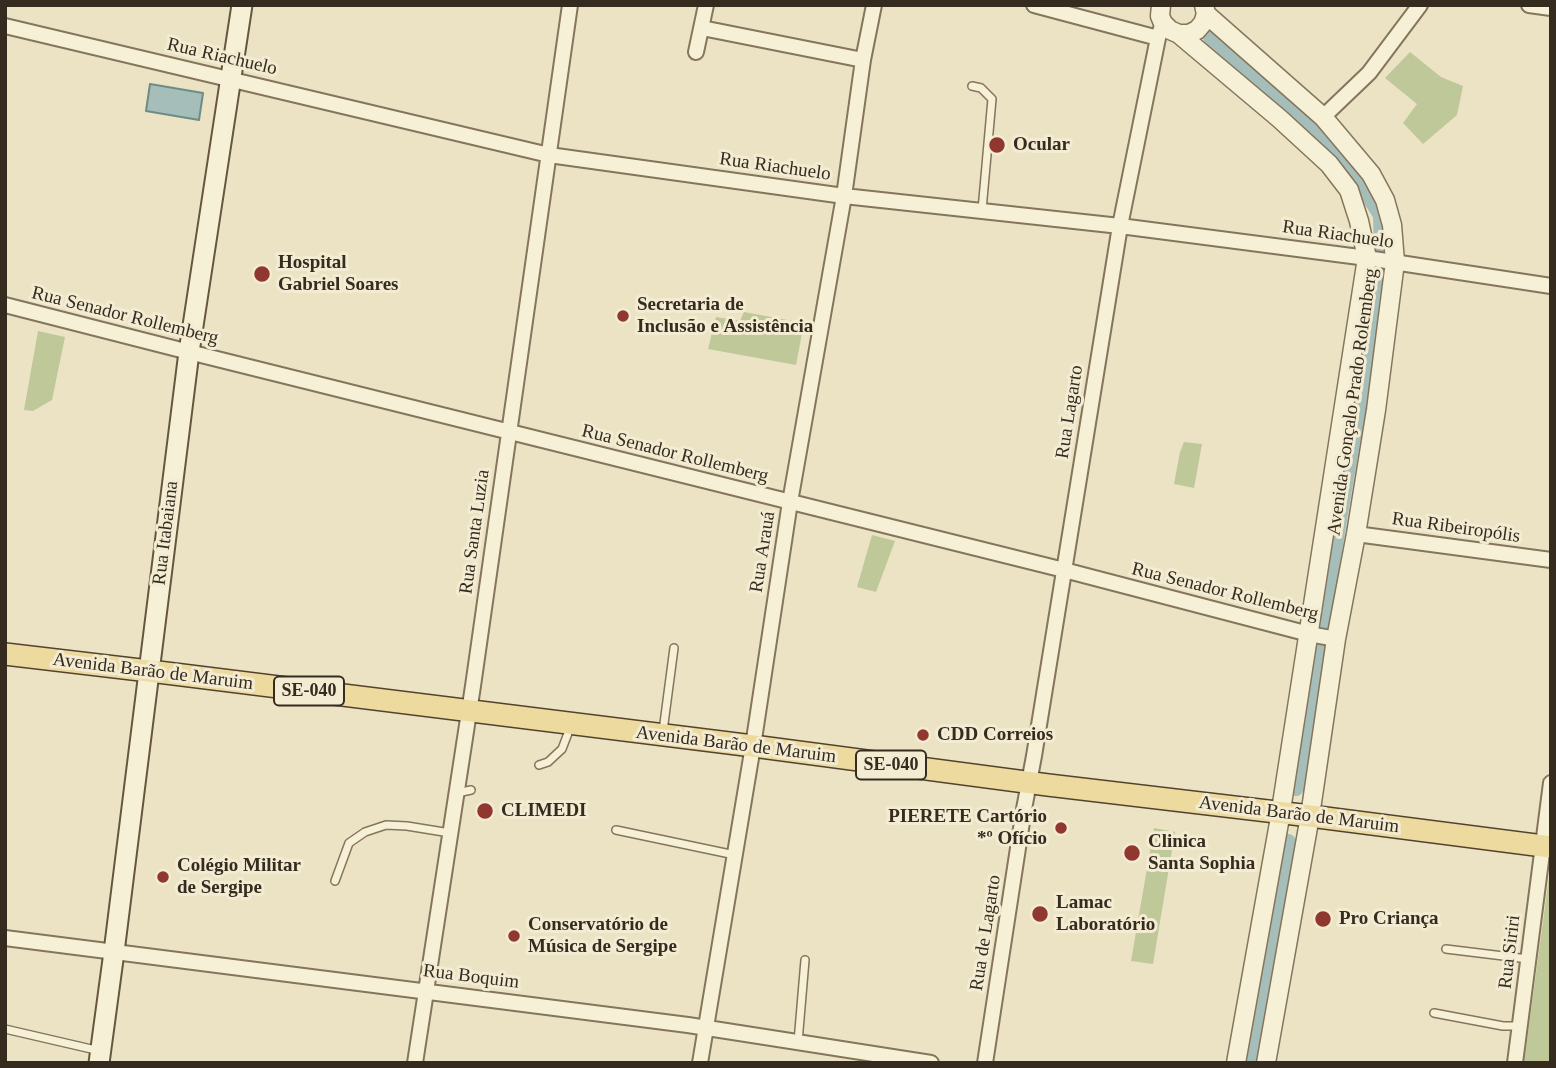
<!DOCTYPE html>
<meta charset="utf-8">
<style>
body{margin:0}
#map{position:relative;width:1556px;height:1068px;overflow:hidden;background:#ebe3c4;font-family:"Times New Roman",serif}
canvas{display:block}
.frame{position:absolute;inset:0;border:7px solid #352c1f;pointer-events:none}
</style>
<div id="map">
<canvas width="1556" height="1068"></canvas>
<div class="frame"></div>
</div>
<script>
const c = document.querySelector('canvas').getContext('2d');
c.lineJoin = 'round';
function paint(path, color) { c.fillStyle = color; c.fill(path, 'evenodd'); }
const shape = rows => new Path2D(rows.map(r => 'M' + r).join(''));
function strokePath(path, color, width, dash) { c.strokeStyle = color; c.lineWidth = width; c.lineCap = dash ? 'butt' : 'round'; c.setLineDash(dash || []); c.stroke(path); }
function drawText(font, color, halo, rows, align = 'center') {
  c.font = font + ' "Times New Roman",serif'; c.lineWidth = 6; c.setLineDash([]); c.textBaseline = 'middle'; c.strokeStyle = halo; c.fillStyle = color; for (const [text, x, y, turn = 0] of rows) {
    c.save(); c.translate(x, y); c.rotate((+turn || 0) * Math.PI / 180); c.textAlign = isNaN(turn) ? turn : align; if (halo) c.strokeText(text, 0, 0); c.fillText(text, 0, 0); c.restore();
  }
}
paint(shape([
 [1410,52,1441,77,1463,86,1457,115,1423,144,1403,123,1417,104,1385,78],
 [744,312,804,323,796,365,708,349,716,317,740,321],
 [38,331,65,337,52,400,33,411,24,410],
 [1184,442,1202,444,1194,488,1174,484,1180,452],
 [872,535,895,541,876,592,857,587],
 [1154,828,1175,832,1153,964,1131,961],
 [1551,862,1551,1063,1524,1063]
]), '#bfc899');
const water = shape([
 [150,84,203,93,199,120,146,111,150,84]
]);
paint(water, '#a6beb9');
strokePath(water, '#6d8c87', 2);
strokePath(shape([
 [1211,38,1309,122,1354,173,1381,215,1382,248,1378,295,1344,489,1296,788],
 [1253,1063,1288,842]
]), '#a6beb9', 16);
const service = shape([
 [972,86,981,88,992,99,982,210],
 [663,731,674,648],
 [539,765,548,762,562,749,570,728],
 [457,793,471,790],
 [616,830,735,855],
 [335,881,349,843,365,832,386,825,407,826,450,833],
 [1446,949,1528,959],
 [1434,1013,1503,1026,1519,1026],
 [5,1029,100,1051],
 [798,1042,805,960]
]);
const minor = shape([
 [1034,5,1158,38],
 [1529,5,1551,8],
 [5,26,549,155,844,196,1120,226,1367,258,1551,286],
 [702,28,863,60],
 [696,52,706,5],
 [1323,117,1369,73,1420,5],
 [5,305,189,352,1064,570,1309,634,1336,639],
 [1356,534,1551,560],
 [5,938,688,1025,931,1063],
 [415,1063,473,686,570,5],
 [700,1063,753,746,790,502,844,196,863,60,874,5],
 [985,1063,1024,809,1034,756,1120,226,1158,38,1163,23],
 [1515,1063,1551,783]
]);
const tertiary = shape([
 [1161,5,1160,16,1163,23,1170,30,1179,34,1189,34,1197,30,1203,23,1206,14,1204,5],
 [1206,14,1323,117,1371,174,1385,200,1392,225,1395,262,1376,410,1356,534,1336,639,1310,816,1266,1063],
 [1179,34,1280,119,1329,164,1349,190,1359,221,1367,258,1279,823,1236,1063]
]);
const secondary = shape([
 [99,1063,114,952,189,352,242,5]
]);
const primary = shape([
 [5,654,166,673,753,746,1048,785,1310,816,1551,847]
]);
strokePath(service, '#84755c', 10);
strokePath(minor, '#84755c', 18);
strokePath(tertiary, '#84755c', 21);
strokePath(secondary, '#66563f', 23);
strokePath(primary, '#524330', 24);
strokePath(service, '#f6f0d7', 7);
strokePath(minor, '#f6f0d7', 14);
strokePath(tertiary, '#f6f0d7', 18);
strokePath(secondary, '#f6f0d7', 19);
strokePath(primary, '#ecda9e', 21);
for (const [x, y, r, color] of [
 [997,145,9,"#903730"],
 [262,274,9,"#903730"],
 [623,316,7,"#903730"],
 [923,735,7,"#903730"],
 [485,811,9,"#903730"],
 [1061,828,7,"#903730"],
 [1132,853,9,"#903730"],
 [163,877,7,"#903730"],
 [1040,914,9,"#903730"],
 [1323,919,9,"#903730"],
 [514,936,7,"#903730"]
]) { const dot = new Path2D(); dot.arc(x, y, r, 0, 2 * Math.PI); c.fillStyle = color; c.fill(dot); strokePath(dot, '#f3ecd3', 2.5); }
for (const [x, y, w] of [
 [309,691,70],
 [891,765,70]
]) { const box = new Path2D(); box.roundRect(x - w / 2, y - 14.5, w, 29, 5); c.fillStyle = '#f3ecd3'; c.fill(box); strokePath(box, '#352c1f', 2); }
drawText('bold 18px', '#352c1f', null, [
 ["SE-040",309,691],
 ["SE-040",891,765]
]);
drawText('19px', '#352c1f', '#f3ecd3', [
 ["Rua Riachuelo",222,57,13],
 ["Rua Riachuelo",775,167,8],
 ["Rua Riachuelo",1338,235,8],
 ["Rua Senador Rollemberg",125,316,14],
 ["Avenida Gonçalo Prado Rolemberg",1353,402,-82],
 ["Rua Lagarto",1070,412,-81],
 ["Rua Senador Rollemberg",675,454,14],
 ["Rua Ribeiropólis",1456,528,8],
 ["Rua Santa Luzia",475,532,-82],
 ["Rua Itabaiana",166,533,-83],
 ["Rua Arauá",763,552,-81],
 ["Rua Senador Rollemberg",1225,592,14],
 ["Avenida Barão de Maruim",153,672,7],
 ["Avenida Barão de Maruim",736,745,7],
 ["Avenida Barão de Maruim",1299,815,7],
 ["Rua de Lagarto",986,933,-81],
 ["Rua Siriri",1510,952,-83],
 ["Rua Boquim",471,977,7]
]);
drawText('bold 19px', '#352c1f', '#f3ecd3', [
 ["Ocular",1013,145],
 ["Hospital",278,263],
 ["Gabriel Soares",278,285],
 ["Secretaria de",637,305],
 ["Inclusão e Assistência",637,327],
 ["CDD Correios",937,735],
 ["CLIMEDI",501,811],
 ["PIERETE Cartório",1047,817,"right"],
 ["*º Ofício",1047,839,"right"],
 ["Clinica",1148,842],
 ["Santa Sophia",1148,864],
 ["Colégio Militar",177,866],
 ["de Sergipe",177,888],
 ["Lamac",1056,903],
 ["Laboratório",1056,925],
 ["Pro Criança",1339,919],
 ["Conservatório de",528,925],
 ["Música de Sergipe",528,947]
], 'left');
</script>
